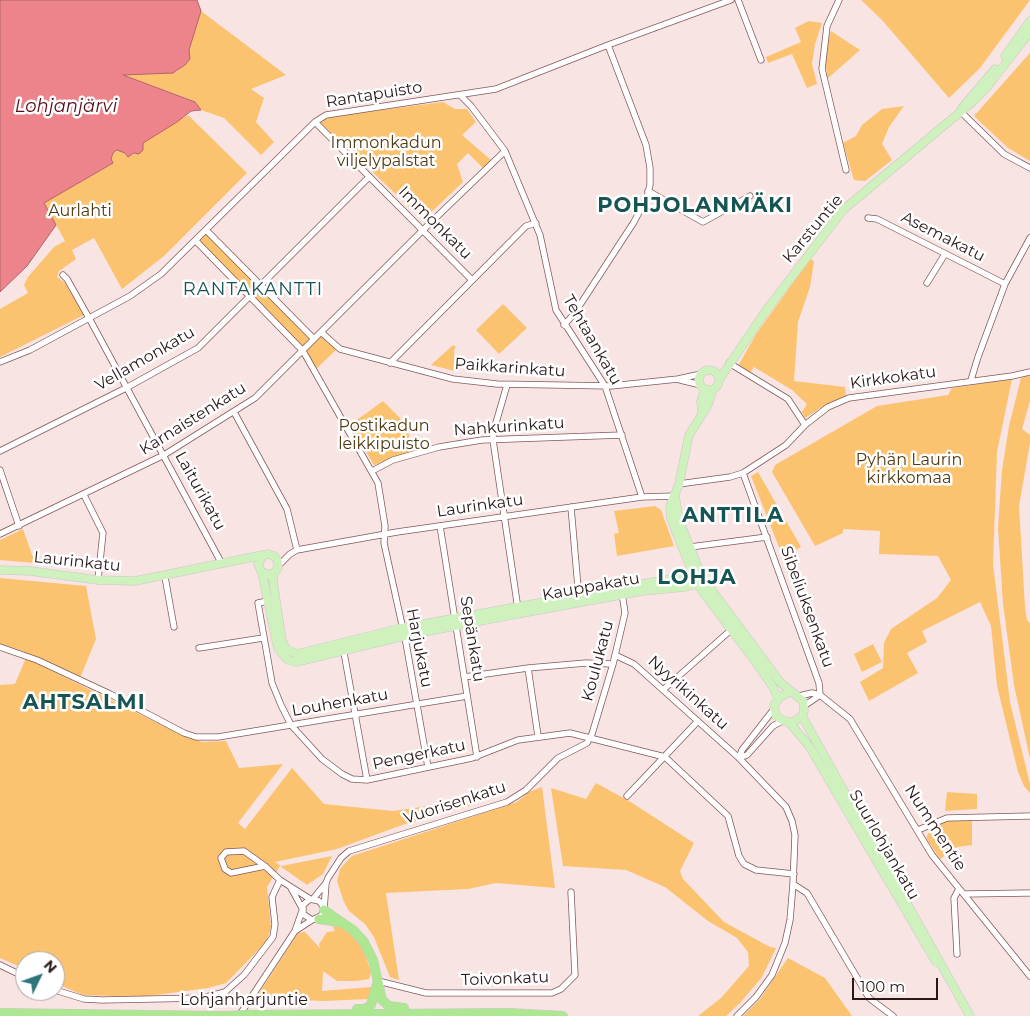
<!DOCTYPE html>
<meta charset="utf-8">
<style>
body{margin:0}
#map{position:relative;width:1030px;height:1016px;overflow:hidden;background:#f9e4e4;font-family:Montserrat,sans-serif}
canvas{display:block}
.north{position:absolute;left:15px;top:951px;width:50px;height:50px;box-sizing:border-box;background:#fff;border:1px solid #a9a2a3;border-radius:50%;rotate:48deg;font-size:14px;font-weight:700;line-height:20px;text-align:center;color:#291718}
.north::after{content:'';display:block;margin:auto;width:18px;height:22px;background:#2d7778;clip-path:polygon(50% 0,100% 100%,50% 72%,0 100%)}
.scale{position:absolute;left:852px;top:978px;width:86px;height:22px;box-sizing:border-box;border:2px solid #291718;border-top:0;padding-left:6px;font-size:15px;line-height:18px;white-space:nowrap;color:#291718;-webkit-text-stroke:4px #fff;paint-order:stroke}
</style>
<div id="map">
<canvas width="1030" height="1016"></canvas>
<div class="north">N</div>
<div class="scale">100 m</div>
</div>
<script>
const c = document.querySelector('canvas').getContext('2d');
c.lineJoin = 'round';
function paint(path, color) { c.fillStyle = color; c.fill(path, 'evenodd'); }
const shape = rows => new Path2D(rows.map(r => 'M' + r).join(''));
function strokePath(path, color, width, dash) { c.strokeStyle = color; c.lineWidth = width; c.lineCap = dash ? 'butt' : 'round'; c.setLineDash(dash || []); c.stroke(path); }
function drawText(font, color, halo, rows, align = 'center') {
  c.font = font + ' Montserrat,sans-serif'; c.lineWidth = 5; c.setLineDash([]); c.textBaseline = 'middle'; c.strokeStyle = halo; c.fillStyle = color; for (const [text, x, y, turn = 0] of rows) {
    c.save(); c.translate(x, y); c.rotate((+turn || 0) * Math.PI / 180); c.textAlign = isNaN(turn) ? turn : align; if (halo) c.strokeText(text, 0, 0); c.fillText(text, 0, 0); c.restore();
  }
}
paint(shape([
 [861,0,1030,0,980,68,949,98,882,20],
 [201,11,286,75,251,89,264,98,256,122,274,142,261,155,224,118,201,110,195,102,183,97,123,75,176,72,185,65,190,59,189,50],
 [809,21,822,23,815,44,812,64,817,84,807,88,792,54,768,63,766,57,801,42,795,28],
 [831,31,860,50,827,79,825,50],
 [1030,53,1030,161,1008,148,974,116],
 [443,102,455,109,467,109,476,122,462,135,491,160,483,168,468,153,457,164,463,182,423,220,321,123,325,119,335,116],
 [904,106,889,127,882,144,892,160,865,181,854,180,843,143,856,136,862,125,882,109],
 [188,115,247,173,164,256,122,289,94,238,72,250,76,259,59,271,57,277,65,283,84,315,0,357,0,309,28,293,24,285,28,277,54,247,65,241,44,203,113,163,111,159,113,153,121,150,128,157,143,150,143,143],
 [206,233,311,339,303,347,198,241],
 [810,259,814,261,810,287,798,322,794,381,845,387,846,396,825,405,805,418,802,412,807,404,792,390,754,367,750,373,738,366,756,334],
 [503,304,527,328,499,354,476,330],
 [321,335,337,349,315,370,305,351],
 [453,345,456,347,454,350,455,371,431,365],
 [1026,376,1030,376,1030,401,1022,429,1030,435,1030,443,1019,506,1025,607,1027,620,1030,623,1030,759,1014,685,1003,604,998,528,1002,470,1009,426,1021,378],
 [1012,379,997,452,993,564,1010,702,1030,784,1030,793,1024,786,1018,772,997,686,991,626,980,602,922,631,927,642,907,653,918,673,869,701,860,682,883,668,884,643,891,629,937,598,951,580,938,556,879,554,880,531,843,529,843,533,815,546,772,472,775,465,877,406,948,395,952,388],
 [383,401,405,423,414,450,374,465,350,425],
 [758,472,801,547,783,557,751,476],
 [655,506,661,510,674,546,617,556,614,534,619,533,614,511],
 [23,529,35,563,0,560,0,540],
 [0,578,86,586,96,639,80,678,20,650,0,644],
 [873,644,882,662,862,672,854,654],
 [26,658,188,738,203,742,226,741,239,768,283,764,238,823,245,829,292,768,324,804,393,811,477,799,476,804,402,825,337,849,275,862,281,866,332,856,323,874,307,885,280,866,267,887,271,927,267,941,226,983,208,988,141,997,83,995,55,983,55,961,25,961,25,969,0,958,0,685,15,684],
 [596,783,629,801,694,843,680,871,683,879,724,922,770,947,776,948,762,977,740,1003,726,1016,698,1016,721,998,749,966,748,952,737,938,708,921,665,887,626,870,563,866,551,788,586,799],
 [542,787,555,888,496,883,468,889,386,893,399,980,390,977,374,937,365,924,349,911,344,902,337,881,340,869,352,856,517,802,529,792],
 [947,792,977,794,977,809,945,811],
 [972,820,972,845,957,847,940,859,926,838,931,829,947,821],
 [332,924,341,925,356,938,364,949,371,973,369,979,356,981,337,981,323,971,322,991,371,987,374,989,369,999,323,1001,260,998,259,993,298,933,305,932,320,948,319,944,327,932,335,931],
 [788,958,825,978,852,1016,743,1016,760,999]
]), '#fbc36f');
const water = shape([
 [0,0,197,0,201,11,189,50,190,59,185,65,173,73,123,75,195,102,201,110,191,111,177,122,143,143,143,150,139,154,134,153,128,157,125,153,117,150,113,153,111,159,113,163,44,203,56,225,27,266,0,292,0,0]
]);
paint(water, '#ed838b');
strokePath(water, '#b26368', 1);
const minor = shape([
 [738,0,761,60],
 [839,0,827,26,822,69,846,170],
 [461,96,471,106,505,151,540,235,556,310,605,386,642,497],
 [960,111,1004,154,1030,168],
 [315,122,471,279],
 [648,191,703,222,750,196],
 [868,218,877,219,1005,284],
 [207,231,314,339],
 [196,241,303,351,378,483,385,526,384,543,406,643,428,767],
 [63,275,67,279,89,318,222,564],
 [927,283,945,254],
 [564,325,574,314,634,222,647,197,650,185,650,168,646,145,608,45],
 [321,332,340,349,453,379,497,384,611,386,678,379,701,374],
 [0,362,30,350,130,296,161,274,315,122,326,115,496,89,608,45,731,0],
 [390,363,526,226,536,223],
 [729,363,788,399,805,425],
 [680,380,701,385],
 [971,380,978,357,1005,284,1030,238],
 [507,385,493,433,493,440,518,609],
 [234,412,287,509,297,550],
 [0,451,126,388,198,348,369,177],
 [0,470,19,526],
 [372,471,393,460,439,447,482,440,622,435],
 [743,473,819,683,820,695],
 [679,484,730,477,743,473,786,445,805,425,828,407,849,398,1012,376,1030,372],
 [84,495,103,533,98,580],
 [571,507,579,599],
 [440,526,477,757],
 [0,534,164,455,255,398,423,230,505,151],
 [690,547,767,537],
 [279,565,290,554,297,550,397,532,642,497,675,496],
 [165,577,174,627],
 [268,601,258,603,272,683,281,705,291,725,322,759,342,774,352,779,367,780,472,758,518,740,570,733,665,757,728,816,739,856,744,864,756,870,794,874],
 [0,647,37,660,110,694,184,733,196,737,218,737,467,696],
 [343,647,367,780],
 [199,648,263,638],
 [615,655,634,664,739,758,786,807,792,821,795,835,793,884,790,920,785,943,772,975,756,997,737,1016],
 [528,668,538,736],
 [464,677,528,668,586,663,613,664],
 [664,689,732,629],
 [799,696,812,693,820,695,850,719,932,855,1030,976],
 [804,706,820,695],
 [739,758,742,750,774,709],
 [739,758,747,755,773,726,782,721],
 [627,796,698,721],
 [918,830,947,818,1030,816],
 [265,866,231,873,225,869,221,858,226,852,244,851,265,866,280,880,310,899],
 [793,884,807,893,869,998,893,1016],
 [291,888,302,908],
 [964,894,1030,893],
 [313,899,326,883],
 [323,906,319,901,310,899,303,905,303,914,312,920,321,916,324,910,326,883,328,878,341,858,349,851,507,802,526,790,558,758,587,743,592,734,613,664,625,613,622,593],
 [295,931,312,920],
 [957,954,954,898,959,889],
 [0,965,25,977],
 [378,981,426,993,552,993,561,989,575,975,571,892],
 [55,990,84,999,102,1000,202,998,225,992,244,975,273,937,275,924,272,897,280,880],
 [239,1016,295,931,302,911]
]);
const major = shape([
 [1005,56,1030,21],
 [962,108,995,69],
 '699 380a10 10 0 1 1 20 0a10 10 0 1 1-20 0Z',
 [719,380,765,312,843,210,971,103,987,87,1030,32],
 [713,389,708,405,689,435,679,484,670,506,671,519,697,584,752,657,773,687,778,698],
 [702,413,701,401,705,389],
 [675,496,679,520,702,577,780,682,803,701,804,711,802,716,793,722,786,722,776,716,774,705,780,697,790,692],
 [0,570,30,571,98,580,135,581,268,554,274,556,278,562,278,568,274,573,268,575,261,571,258,564,263,556],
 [262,573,278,649,288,660,296,662,404,636,495,618,642,591,685,587,697,584,702,577],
 [274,573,273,581,282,641,286,649,297,654,402,628,692,575,702,577],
 [802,716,970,1016],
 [789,722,809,746,936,962]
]);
const highway = shape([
 [324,910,353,930,364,942,373,960,382,1000,389,1006,404,1008],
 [319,919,340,922],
 [357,1009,365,1009,371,1005,377,984],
 [0,1013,225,1016],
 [246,1015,509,1013,563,1016]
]);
strokePath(minor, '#83585a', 7);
strokePath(major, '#ccc7c8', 9);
strokePath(highway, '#ccc7c8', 10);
strokePath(minor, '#fff', 5.5);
strokePath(major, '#cef1be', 8);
strokePath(highway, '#ade792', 9);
const highwayBridge = shape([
 [225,1016,246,1015]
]);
strokePath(highwayBridge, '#ccc7c8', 10, []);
strokePath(highwayBridge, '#ade792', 9);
drawText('16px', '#291718', '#fff', [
 ["Rantapuisto",374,95,-9],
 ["Immonkatu",435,223,45],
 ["Karstuntie",813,229,-50],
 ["Asemakatu",943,237,27],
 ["Tehtaankatu",592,340,60],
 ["Vellamonkatu",145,359,-30],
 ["Paikkarinkatu",510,368,4],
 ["Kirkkokatu",893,378,-8],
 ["Karnaistenkatu",193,419,-32],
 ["Nahkurinkatu",509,427,-4],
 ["Laiturikatu",200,491,61],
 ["Laurinkatu",480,506,-8],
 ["Laurinkatu",77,562,6],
 ["Kauppakatu",591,587,-10],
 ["Sibeliuksenkatu",807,607,70],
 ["Sepänkatu",472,639,81],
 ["Harjukatu",419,648,79],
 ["Koulukatu",598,661,-75],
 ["Nyyrikinkatu",688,693,42],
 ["Louhenkatu",340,703,-10],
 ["Pengerkatu",419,755,-12],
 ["Vuorisenkatu",455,803,-18],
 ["Nummentie",935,828,57],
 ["Suurlohjankatu",884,845,60],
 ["Toivonkatu",505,979,-2],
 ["Lohjanharjuntie",244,1000]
]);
drawText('16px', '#513911', '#fff', [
 ["Immonkadun",386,143],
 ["viljelypalstat",386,161],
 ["Aurlahti",80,211],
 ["Postikadun",384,426],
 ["leikkipuisto",384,444],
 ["Pyhän Laurin",909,460],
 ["kirkkomaa",909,478]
]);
drawText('italic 18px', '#510f1a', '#fff', [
 ["Lohjanjärvi",66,107]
]);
c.letterSpacing = '1px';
drawText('18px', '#175454', '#fff', [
 ["RANTAKANTTI",253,290]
]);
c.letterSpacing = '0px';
c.letterSpacing = '1px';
drawText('bold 21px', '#175454', '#fff', [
 ["POHJOLANMÄKI",695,206],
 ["ANTTILA",733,516],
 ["LOHJA",697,578],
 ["AHTSALMI",84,703]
]);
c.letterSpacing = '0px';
</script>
